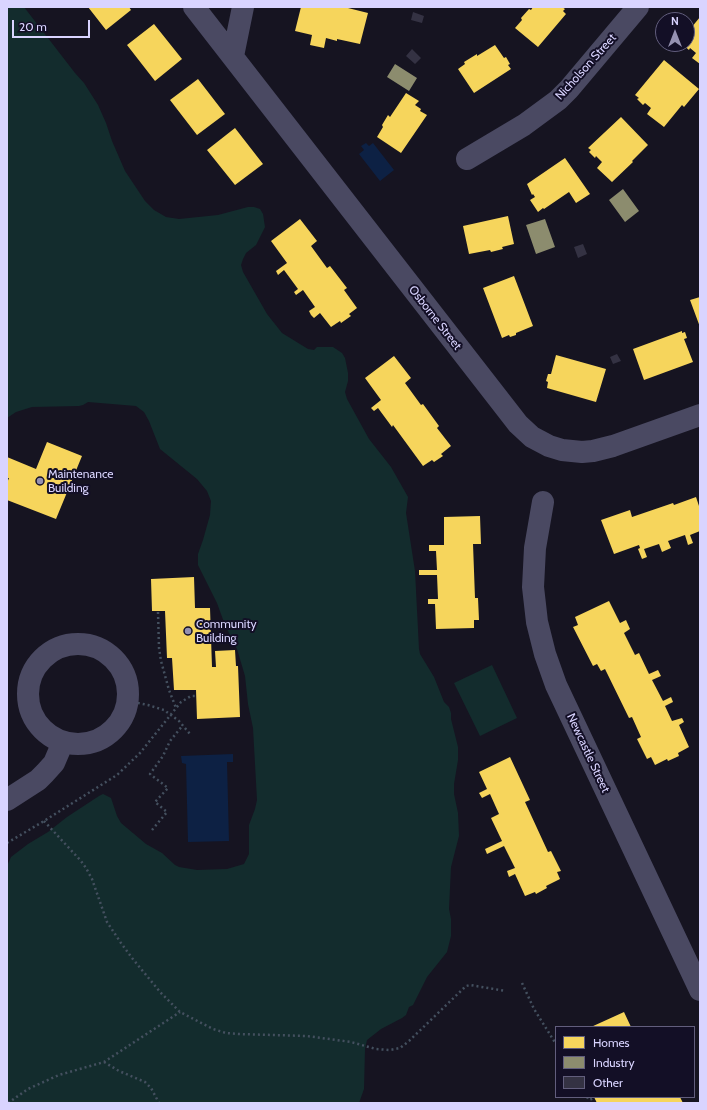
<!DOCTYPE html>
<style>
body{margin:0}
#map{position:relative;width:707px;height:1110px;overflow:hidden;background:#161421;font-family:Cabin,sans-serif}
canvas{display:block}
.frame{position:absolute;inset:0;border:8px solid #d9d4ff;pointer-events:none}
.legend{position:absolute;left:555px;top:1026px;width:140px;height:72px;box-sizing:border-box;background:#130f26;border:1px solid #625e7d;margin:0;padding:5px 7px;list-style:none;font-size:12px;color:#d9d4ff}
.legend li{display:flex;align-items:center;gap:8px;height:20px}
.legend b{width:20px;border:1px solid #625e7d}
.north{position:absolute;left:655px;top:12px;width:40px;height:40px;box-sizing:border-box;background:#130f26;border:1px solid #625e7d;border-radius:50%;rotate:0deg;font-size:11px;font-weight:700;line-height:16px;text-align:center;color:#d9d4ff}
.north::after{content:'';display:block;margin:auto;width:14px;height:18px;background:#9591b1;clip-path:polygon(50% 0,100% 100%,50% 72%,0 100%)}
.scale{position:absolute;left:12px;top:20px;width:78px;height:18px;box-sizing:border-box;border:2px solid #d9d4ff;border-top:0;padding-left:5px;font-size:12px;line-height:14px;white-space:nowrap;color:#d9d4ff;-webkit-text-stroke:3px #130f26;paint-order:stroke}
</style>
<div id="map">
<canvas width="707" height="1110"></canvas>
<div class="frame"></div>
<ul class="legend">
<li><b style="height:11px;background:#f6d55c"></b>Homes</li>
<li><b style="height:11px;background:#8c8c6e"></b>Industry</li>
<li><b style="height:11px;background:#343243"></b>Other</li>
</ul>
<div class="north">N</div>
<div class="scale">20 m</div>
</div>
<script>
const c = document.querySelector('canvas').getContext('2d');
c.lineJoin = 'round';
function paint(path, color) { c.fillStyle = color; c.fill(path, 'evenodd'); }
const shape = rows => new Path2D(rows.map(r => 'M' + r).join(''));
function strokePath(path, color, width, dash) { c.strokeStyle = color; c.lineWidth = width; c.lineCap = dash ? 'butt' : 'round'; c.setLineDash(dash || []); c.stroke(path); }
function drawText(font, color, halo, rows, align = 'center') {
  c.font = font + ' Cabin,sans-serif'; c.lineWidth = 4; c.setLineDash([]); c.textBaseline = 'middle'; c.strokeStyle = halo; c.fillStyle = color; for (const [text, x, y, turn = 0] of rows) {
    c.save(); c.translate(x, y); c.rotate((+turn || 0) * Math.PI / 180); c.textAlign = isNaN(turn) ? turn : align; if (halo) c.strokeText(text, 0, 0); c.fillText(text, 0, 0); c.restore();
  }
}
paint(shape([
 [7,7,24,7,75,73,84,83,98,105,106,123,112,141,125,171,145,201,154,210,166,217,179,219,218,215,248,207,254,207,260,209,263,214,265,227,256,245,246,253,243,259,241,265,243,272,267,314,282,333,308,349,314,350,317,347,333,347,342,353,345,358,348,373,348,381,345,392,347,399,369,439,391,467,408,497,406,513,415,571,419,649,420,654,434,677,444,702,449,707,451,713,451,719,458,747,458,760,454,784,454,794,458,813,459,836,451,867,449,909,451,919,451,936,447,952,427,977,413,1005,409,1007,406,1015,402,1018,381,1029,367,1040,365,1049,364,1089,359,1103,7,1103,7,866,11,857,28,844,48,832,67,817,99,796,103,794,111,798,117,816,121,823,146,844,162,853,175,865,179,867,197,870,227,869,244,864,249,854,249,825,255,809,257,800,253,728,248,704,245,676,237,649,225,625,217,603,198,565,198,554,203,540,210,515,211,501,207,491,197,479,160,449,149,421,144,412,136,406,88,402,83,405,79,406,32,407,16,412,7,418],
 [492,665,517,718,480,736,454,683]
]), '#132c2d');
paint(shape([
 [366,143,369,146,373,143,394,170,380,181,359,154,364,150,361,146],
 [233,754,233,762,227,762,229,841,188,842,186,764,182,763,181,756]
]), '#0d2144');
paint(shape([
 [88,7,129,7,131,10,106,30],
 [301,7,344,7,368,13,360,44,337,39,337,41,326,38,324,48,310,45,312,35,295,31],
 [533,7,562,7,565,9,563,11,566,14,538,47,515,28,522,20,521,18,529,9,531,10],
 [700,17,700,64,692,58,696,53,690,48,689,50,682,44,687,44,687,33],
 [154,24,182,59,155,81,127,45],
 [495,45,504,58,506,57,510,64,508,65,511,69,474,93,458,69,465,64,464,62,477,54,477,56],
 [664,60,699,89,684,107,682,105,664,127,647,114,651,108,645,103,643,105,637,99,639,98,635,95],
 [198,79,225,114,197,135,170,100],
 [406,93,419,101,415,105,421,109,420,111,427,115,401,153,377,137,383,127,382,125,388,115,390,117],
 [621,117,648,145,632,161,633,162,612,182,597,168,602,162,596,156,595,158,589,152,591,150,588,148],
 [235,128,263,164,235,185,207,150],
 [565,158,590,194,576,203,569,192,544,209,543,208,538,212,530,200,535,197,533,194,532,195,527,184],
 [508,216,514,244,502,247,503,249,491,252,490,250,469,254,463,226],
 [300,219,317,241,311,246,327,268,330,266,347,288,344,290,357,308,349,314,351,316,341,323,340,321,331,327,320,313,314,318,311,315,309,311,315,307,303,290,296,295,294,292,298,289,284,270,278,275,276,271,287,263,271,241],
 [514,276,533,326,516,333,516,335,510,337,509,335,502,338,483,288],
 [700,297,700,327,690,300],
 [682,331,682,333,685,332,687,338,684,339,693,362,644,380,633,349],
 [556,355,606,369,596,402,547,388,548,382,546,381,548,374,551,374],
 [394,356,411,378,405,383,421,405,423,404,439,426,437,428,451,446,441,454,443,456,434,462,432,460,423,466,393,425,392,427,378,408,374,411,371,408,381,400,365,378],
 [47,442,82,456,56,519,7,500,7,483,9,478,7,478,7,457,36,469],
 [696,497,700,509,700,531,690,535,693,543,688,545,685,535,668,541,671,548,662,552,659,544,644,549,647,557,642,559,638,549,640,548,639,545,614,554,601,520,630,510,632,517,673,503,674,505],
 [480,516,481,544,473,544,475,598,478,598,479,620,474,620,474,628,436,629,435,604,428,604,428,599,438,599,437,575,419,575,419,570,437,570,436,551,429,551,429,545,444,545,444,517],
 [194,577,195,608,210,608,212,667,216,667,215,651,235,650,236,666,238,666,240,717,197,719,196,690,174,690,172,658,167,658,165,611,152,611,151,579],
 [609,601,620,623,626,620,630,629,624,633,635,655,639,653,649,674,658,670,661,676,652,680,663,701,671,697,673,702,665,706,672,721,682,718,684,722,679,725,689,747,678,753,679,756,668,761,667,759,655,765,651,757,647,759,637,739,641,737,632,717,629,718,605,669,601,671,597,664,593,666,573,627,578,625,575,617],
 [510,757,530,800,525,802,548,852,551,851,561,871,557,872,560,879,546,886,547,888,536,894,535,892,525,896,515,874,509,877,507,871,515,868,504,846,487,854,485,849,502,841,491,818,499,814,490,794,482,798,479,793,487,789,479,772],
 [624,1012,631,1027,591,1027],
 [594,1097,680,1097,683,1103,597,1103]
]), '#f6d55c');
paint(shape([
 [395,64,417,78,409,91,387,77],
 [623,189,639,211,625,222,609,200],
 [545,219,555,247,536,254,526,225]
]), '#8c8c6e');
paint(shape([
 [413,12,424,16,422,23,411,20],
 [412,49,421,58,415,64,406,56],
 [583,244,587,254,578,258,574,247],
 [617,354,621,361,613,364,610,357]
]), '#343243');
strokePath(shape([
 [158,612,159,648,161,661,169,690,176,708],
 [128,701,148,705,164,710,179,721,190,734],
 [44,821,81,861,86,868,92,879,107,922,121,943,132,958,161,993,180,1012,213,1029,226,1033,238,1034,307,1036,351,1042,376,1049,390,1050,400,1048,409,1041,466,986,470,985,506,991],
 [152,830,167,812,155,802,168,788,150,774,163,756,170,741,183,725],
 [7,843,44,821,117,775,140,753,181,702,191,696,196,696],
 [522,983,534,1009,556,1044],
 [104,1062,119,1071,145,1082,151,1088,159,1103],
 [587,1097,589,1100,594,1098],
 [8,1103,28,1089,59,1075,104,1062,180,1012]
]), '#44505f', 2.5, [2, 3]);
strokePath(shape([
 [194,7,518,424,532,437,549,446,562,450,582,452,593,451,613,446,700,415],
 [233,56,243,7],
 [467,159,524,125,558,100,569,89,638,7],
 [543,502,535,548,533,587,537,622,545,654,556,685,700,990],
 '28 694a50 50 0 1 1 100 0a50 50 0 1 1-100 0Z',
 [7,800,38,780,45,773,54,763,63,742]
]), '#4a4962', 22);
for (const [x, y, r, color] of [
 [40,481,4,"#9591b1"],
 [188,631,4,"#9591b1"]
]) { const dot = new Path2D(); dot.arc(x, y, r, 0, 2 * Math.PI); c.fillStyle = color; c.fill(dot); strokePath(dot, '#130f26', 1.5); }
drawText('12px', '#d9d4ff', '#130f26', [
 ["Nicholson Street",586,67,-48],
 ["Osborne Street",435,318,52],
 ["Newcastle Street",588,753,65]
]);
drawText('12px', '#d9d4ff', '#130f26', [
 ["Maintenance",48,474],
 ["Building",48,488],
 ["Community",196,624],
 ["Building",196,638]
], 'left');
</script>
